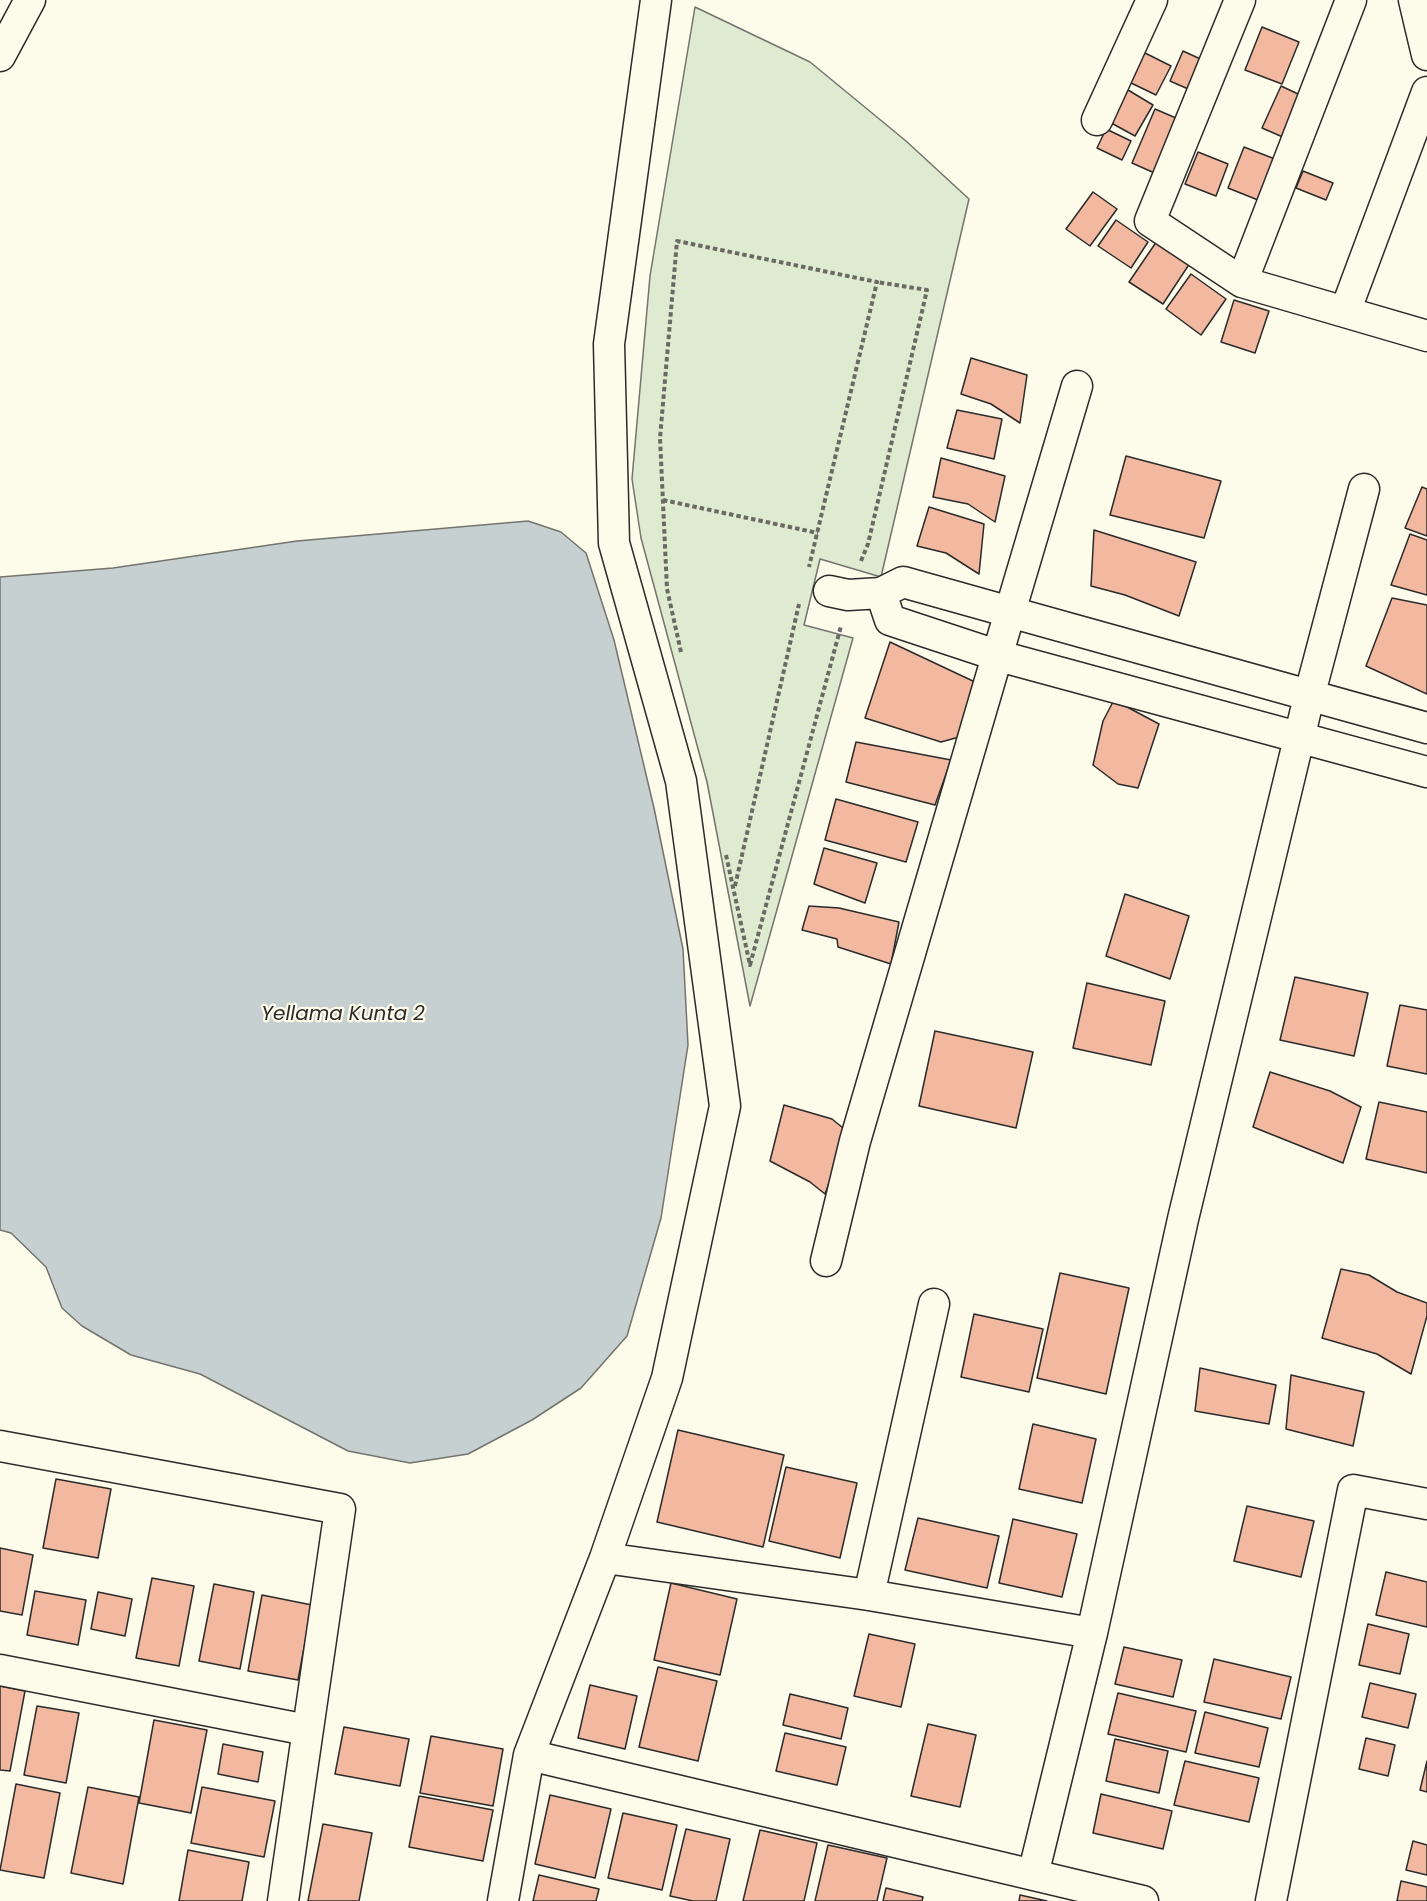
<!DOCTYPE html>
<style>
body{margin:0}
canvas{display:block;background:#fdfbea}
</style>
<canvas width="1427" height="1901"></canvas>
<script>
const c = document.querySelector('canvas').getContext('2d');
c.lineJoin = 'round';
function paint(path, color) { c.fillStyle = color; c.fill(path, 'evenodd'); }
const shape = rows => new Path2D(rows.map(r => 'M' + r).join(''));
function strokePath(path, color, width, dash) { c.strokeStyle = color; c.lineWidth = width; c.lineCap = dash ? 'butt' : 'round'; c.setLineDash(dash || []); c.stroke(path); }
function drawText(font, color, halo, rows, align = 'center') {
  c.font = font + ' Poppins,sans-serif'; c.lineWidth = 4.5; c.setLineDash([]); c.textBaseline = 'middle'; c.strokeStyle = halo; c.fillStyle = color; for (const [text, x, y, turn = 0] of rows) {
    c.save(); c.translate(x, y); c.rotate((+turn || 0) * Math.PI / 180); c.textAlign = isNaN(turn) ? turn : align; if (halo) c.strokeText(text, 0, 0); c.fillText(text, 0, 0); c.restore();
  }
}
const green = shape([
 [695,7,810,62,906,141,969,199,881,577,820,559,804,625,853,638,750,1006,707,782,641,538,632,479,650,276,695,7]
]);
paint(green, '#deebd1');
strokePath(green, '#74746e', 1.5);
const water = shape([
 [528,521,561,532,586,553,614,640,654,808,683,949,688,1045,661,1218,627,1336,581,1388,532,1420,468,1454,410,1463,348,1451,200,1374,131,1355,82,1326,62,1308,46,1267,11,1233,0,1230,0,577,113,568,297,541,528,521]
]);
paint(water, '#c7d0d0');
strokePath(water, '#74746e', 1.5);
const building = shape([
 [1262,27,1299,42,1282,84,1245,70,1262,27],
 [1141,51,1171,66,1156,95,1127,81,1141,51],
 [1183,51,1207,62,1195,92,1170,81,1183,51],
 [1281,86,1311,100,1292,141,1262,128,1281,86],
 [1123,87,1153,105,1135,136,1104,119,1123,87],
 [1155,109,1183,121,1159,175,1132,163,1155,109],
 [1106,129,1131,141,1122,160,1097,148,1106,129],
 [1244,147,1275,159,1258,200,1228,188,1244,147],
 [1198,152,1228,164,1216,196,1185,184,1198,152],
 [1303,171,1333,183,1326,200,1296,188,1303,171],
 [1093,192,1117,209,1090,246,1066,229,1093,192],
 [1116,220,1148,242,1131,268,1098,246,1116,220],
 [1157,241,1190,263,1163,304,1129,282,1157,241],
 [1191,274,1226,299,1201,335,1166,309,1191,274],
 [1234,300,1269,311,1255,353,1221,342,1234,300],
 [971,358,1027,375,1020,423,991,404,961,394,971,358],
 [957,410,1002,419,994,459,947,448,957,410],
 [1126,456,1221,481,1204,538,1110,515,1126,456],
 [941,458,1005,476,995,522,968,504,933,497,941,458],
 [1422,487,1427,489,1427,536,1405,528,1422,487],
 [929,507,984,524,979,574,946,553,917,546,929,507],
 [1094,530,1196,562,1179,616,1125,595,1091,586,1094,530],
 [1410,534,1427,540,1427,595,1391,585,1410,534],
 [1392,598,1427,605,1427,694,1366,666,1392,598],
 [890,642,975,682,959,737,941,742,865,718,890,642],
 [1114,700,1159,724,1138,788,1118,784,1093,765,1103,721,1114,700],
 [856,742,951,760,935,805,846,782,856,742],
 [836,799,918,822,906,862,825,840,836,799],
 [824,848,877,863,865,903,814,884,824,848],
 [1125,894,1189,916,1170,979,1106,956,1125,894],
 [809,906,839,908,899,922,891,964,838,947,837,939,802,930,809,906],
 [1295,977,1368,993,1354,1056,1280,1040,1295,977],
 [1087,983,1165,1001,1151,1065,1073,1048,1087,983],
 [1400,1005,1427,1010,1427,1074,1387,1066,1400,1005],
 [935,1031,1033,1052,1016,1128,919,1106,935,1031],
 [1270,1072,1330,1091,1361,1107,1343,1163,1253,1127,1270,1072],
 [1379,1102,1427,1112,1427,1173,1366,1159,1379,1102],
 [784,1105,832,1119,848,1132,825,1194,810,1182,770,1161,784,1105],
 [1341,1269,1369,1275,1397,1292,1427,1303,1427,1316,1411,1374,1377,1354,1322,1338,1341,1269],
 [1060,1273,1129,1288,1106,1394,1037,1378,1060,1273],
 [974,1314,1043,1329,1029,1392,961,1377,974,1314],
 [1200,1368,1276,1385,1269,1424,1195,1411,1200,1368],
 [1291,1375,1364,1392,1353,1446,1286,1429,1291,1375],
 [1033,1424,1096,1439,1082,1503,1019,1489,1033,1424],
 [678,1430,784,1455,763,1547,657,1522,678,1430],
 [786,1467,857,1483,840,1558,769,1541,786,1467],
 [56,1479,111,1489,98,1558,43,1548,56,1479],
 [1247,1506,1314,1521,1301,1577,1234,1561,1247,1506],
 [918,1518,999,1536,987,1588,905,1570,918,1518],
 [1013,1519,1077,1534,1062,1597,999,1583,1013,1519],
 [0,1548,33,1555,22,1615,0,1611,0,1548],
 [1386,1572,1427,1582,1427,1627,1376,1615,1386,1572],
 [152,1578,194,1586,179,1666,136,1658,152,1578],
 [671,1583,737,1599,720,1675,654,1660,671,1583],
 [214,1584,254,1592,240,1669,199,1661,214,1584],
 [35,1591,86,1600,78,1645,27,1635,35,1591],
 [98,1592,132,1599,125,1636,91,1629,98,1592],
 [262,1595,312,1605,298,1680,248,1671,262,1595],
 [1368,1624,1409,1634,1400,1674,1359,1665,1368,1624],
 [869,1634,915,1644,901,1707,854,1696,869,1634],
 [1124,1647,1182,1660,1173,1697,1115,1684,1124,1647],
 [1214,1659,1291,1677,1281,1719,1204,1702,1214,1659],
 [658,1667,717,1681,698,1761,639,1747,658,1667],
 [1370,1683,1416,1694,1408,1728,1362,1717,1370,1683],
 [590,1685,637,1696,625,1749,578,1738,590,1685],
 [0,1686,25,1691,10,1771,0,1770,0,1686],
 [1118,1693,1196,1711,1186,1752,1108,1734,1118,1693],
 [790,1694,848,1708,841,1739,783,1725,790,1694],
 [37,1706,79,1713,66,1783,24,1775,37,1706],
 [1205,1712,1268,1728,1259,1767,1195,1753,1205,1712],
 [154,1720,207,1730,191,1813,139,1803,154,1720],
 [928,1724,976,1735,960,1807,911,1796,928,1724],
 [344,1727,409,1739,400,1786,335,1774,344,1727],
 [785,1733,846,1747,837,1785,776,1771,785,1733],
 [431,1736,503,1749,493,1806,420,1793,431,1736],
 [1366,1738,1395,1745,1388,1776,1359,1769,1366,1738],
 [1115,1739,1168,1751,1159,1793,1106,1781,1115,1739],
 [223,1744,263,1752,258,1782,218,1774,223,1744],
 [1185,1761,1259,1778,1249,1822,1174,1805,1185,1761],
 [1427,1761,1427,1792,1420,1790,1427,1761],
 [16,1784,60,1793,44,1878,0,1870,16,1784],
 [88,1787,139,1797,123,1884,71,1873,88,1787],
 [202,1787,275,1801,264,1857,191,1843,202,1787],
 [1101,1794,1172,1811,1163,1849,1093,1833,1101,1794],
 [550,1795,611,1809,595,1878,535,1864,550,1795],
 [419,1796,493,1810,483,1861,409,1847,419,1796],
 [623,1813,677,1825,662,1890,608,1878,623,1813],
 [323,1824,372,1833,359,1901,308,1901,323,1824],
 [686,1829,730,1839,716,1901,693,1901,670,1896,686,1829],
 [760,1830,817,1843,804,1901,743,1901,760,1830],
 [1413,1841,1427,1845,1427,1875,1406,1870,1413,1841],
 [828,1845,887,1858,877,1901,815,1901,828,1845],
 [188,1850,249,1862,242,1901,179,1901,188,1850],
 [539,1875,599,1889,596,1901,533,1901,539,1875],
 [1401,1881,1427,1887,1427,1901,1397,1901,1401,1881],
 [886,1888,923,1897,922,1901,883,1901,886,1888],
 [1020,1895,1047,1901,1019,1901,1020,1895]
]);
paint(building, '#f2b8a0');
strokePath(building, '#2b2b2b', 1.5);
const street = shape([
 [1240,0,1150,221,1242,282,1427,336],
 [1414,0,1427,55],
 [0,56,30,0],
 [1097,120,1152,0],
 [1242,282,1351,0],
 [1345,312,1427,92],
 [1077,386,1010,612,1427,728],
 [881,593,890,620,999,656,1427,772],
 [826,1261,855,1141,1010,612,903,582,881,593,848,595,829,591],
 [0,1446,340,1509,283,1901],
 [605,1558,869,1595,1092,1633],
 [869,1595,934,1304],
 [0,1670,307,1730],
 [529,1755,1143,1901],
 [1033,1875,1092,1633,1183,1219,1309,697,1364,489],
 [503,1901,529,1755,605,1558,667,1378,725,1106,681,781,614,543,609,344,656,0],
 [1271,1901,1353,1490,1427,1504]
]);
strokePath(street, '#2b2b2b', 33);
strokePath(shape([
 [663,500,818,533],
 [861,561,868,544,927,290,877,282],
 [681,652,667,589,660,438,677,241,877,282,809,567],
 [726,855,750,965,841,626],
 [735,886,799,604]
]), '#6a6964', 4, [4.5, 3]);
strokePath(street, '#fdfbea', 30);
drawText('italic 20px', '#2b2b2b', '#fdfbea', [
 ["Yellama Kunta 2",343,1015]
]);
</script>
